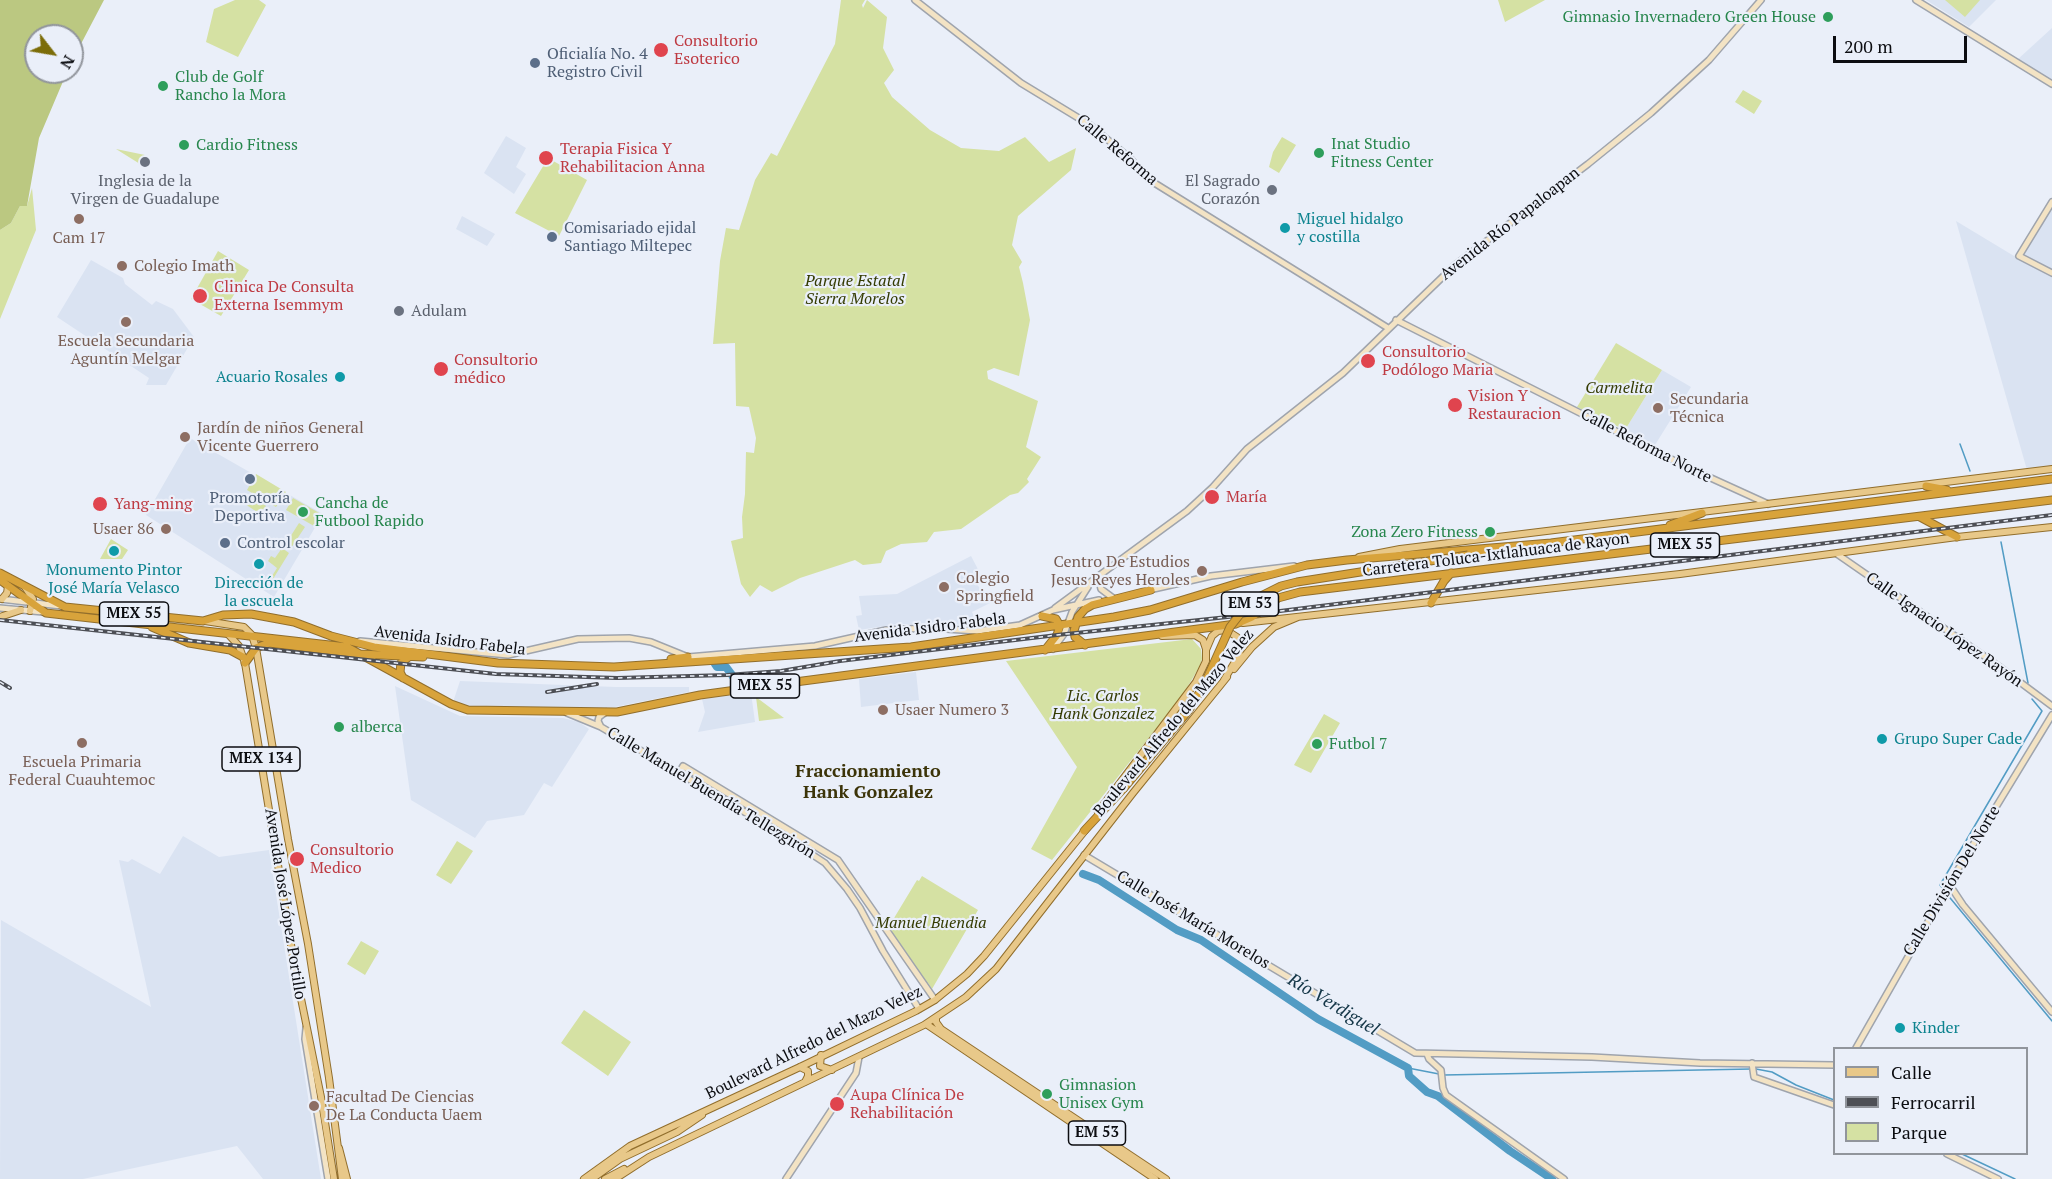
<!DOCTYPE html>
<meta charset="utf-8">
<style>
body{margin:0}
#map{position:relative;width:2052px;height:1179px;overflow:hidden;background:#eaeff9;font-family:"PT Serif",serif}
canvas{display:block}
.legend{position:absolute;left:1833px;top:1047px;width:195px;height:108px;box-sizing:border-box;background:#eaeff9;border:2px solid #91959c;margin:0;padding:8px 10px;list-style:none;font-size:18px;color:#0c0d11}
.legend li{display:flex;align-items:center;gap:12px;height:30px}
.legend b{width:30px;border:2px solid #91959c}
.north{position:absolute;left:24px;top:24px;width:60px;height:60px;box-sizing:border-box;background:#eaeff9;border:2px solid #91959c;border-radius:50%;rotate:121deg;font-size:16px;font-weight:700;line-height:24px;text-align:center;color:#0c0d11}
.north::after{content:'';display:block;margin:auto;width:21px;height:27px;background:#7c6d09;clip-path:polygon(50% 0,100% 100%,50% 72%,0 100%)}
.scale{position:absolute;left:1833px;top:36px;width:134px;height:27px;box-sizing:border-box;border:3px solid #0c0d11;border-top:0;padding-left:8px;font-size:18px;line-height:21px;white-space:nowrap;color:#0c0d11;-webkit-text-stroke:4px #eaeff9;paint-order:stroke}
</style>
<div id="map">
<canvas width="2052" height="1179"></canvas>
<ul class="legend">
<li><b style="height:8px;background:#e8c889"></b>Calle</li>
<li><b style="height:8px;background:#4d4f55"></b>Ferrocarril</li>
<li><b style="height:16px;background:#d5e1a3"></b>Parque</li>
</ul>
<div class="north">N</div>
<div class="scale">200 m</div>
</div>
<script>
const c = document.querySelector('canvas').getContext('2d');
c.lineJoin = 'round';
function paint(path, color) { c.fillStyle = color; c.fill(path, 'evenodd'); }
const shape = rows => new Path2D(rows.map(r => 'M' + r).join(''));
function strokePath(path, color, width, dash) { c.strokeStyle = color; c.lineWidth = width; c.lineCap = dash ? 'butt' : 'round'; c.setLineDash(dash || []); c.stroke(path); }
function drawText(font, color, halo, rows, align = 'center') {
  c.font = font + ' "PT Serif",serif'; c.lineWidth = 4.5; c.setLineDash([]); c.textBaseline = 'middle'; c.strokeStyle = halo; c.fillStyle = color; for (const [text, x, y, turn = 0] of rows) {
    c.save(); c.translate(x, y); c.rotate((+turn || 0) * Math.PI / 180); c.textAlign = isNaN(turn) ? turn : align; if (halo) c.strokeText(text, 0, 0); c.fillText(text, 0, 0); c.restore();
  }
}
paint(shape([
 [1926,0,1996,0,1969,27],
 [2052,28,2052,80,2017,60],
 [506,136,526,148,516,167,526,174,514,194,484,173],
 [2052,210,2052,467,2027,470,1956,221,2019,259],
 [462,216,495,234,487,246,456,229],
 [91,260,123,278,125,284,152,305,156,301,173,309,194,337,166,385,146,385,149,378,57,317],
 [1662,370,1691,387,1655,445,1625,430],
 [190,438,323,514,274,597,146,515],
 [971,556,981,575,974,580,990,603,972,612,978,625,973,626,950,624,897,624,859,630,856,616,862,615,859,596,897,594],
 [916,672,919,700,861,707,859,679],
 [460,681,616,687,689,687,689,692,615,707,473,710,453,702],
 [395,686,460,716,563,718,579,722,589,729,552,787,544,783,524,815,487,821,475,838,411,800],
 [751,693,755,722,698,732,705,712,702,699],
 [183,836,219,857,269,850,321,1179,263,1179,237,1146,83,1179,0,1179,1,920,151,1007,119,860,128,862,132,859,160,874]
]), '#dae3f2');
paint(shape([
 [235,0,259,0,266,5,238,57,206,42,214,9],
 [841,0,865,0,862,5,863,8,867,0,887,17,883,48,894,70,884,83,892,97,930,130,961,148,999,151,1025,137,1049,162,1076,148,1071,170,1018,216,1012,245,1022,262,1019,267,1023,283,1030,320,1019,376,994,368,987,371,988,379,1038,401,1026,447,1041,457,1027,479,1029,482,1018,493,1010,495,961,529,934,532,927,542,901,544,886,551,881,563,863,565,855,560,800,578,772,592,760,585,750,597,741,584,731,541,743,538,742,517,745,494,746,452,754,453,756,438,749,407,736,406,735,343,713,344,720,261,726,228,739,230,755,180,771,153,777,156,835,44],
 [1498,0,1545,0,1505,22],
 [1945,0,1980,0,1965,17],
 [1743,90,1762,101,1754,114,1735,102],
 [1282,137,1296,145,1279,173,1269,167,1273,152],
 [116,149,145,155,140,164],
 [548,158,587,180,559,236,515,213],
 [32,188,36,230,0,319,0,230,11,223,20,206,27,206],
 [218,251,249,270,221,316,191,299],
 [1616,343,1662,370,1625,430,1577,407],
 [256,474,286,492,276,507,247,490],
 [250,495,266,506,260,514,245,504],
 [293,498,321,514,314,526,286,510],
 [299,523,305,527,291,548,285,545],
 [111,539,128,550,122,559,100,559],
 [282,548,289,553,273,579,272,576,277,568,268,561,271,556,275,558],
 [1192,639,1201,649,1202,659,1200,666,1182,696,1052,860,1031,849,1077,767,1006,661],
 [756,697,784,718,759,721],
 [1324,714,1340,723,1311,773,1294,765],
 [457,841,473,851,451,884,436,875],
 [922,876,978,910,932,989,928,983,927,984,888,928,917,880,919,881],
 [361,941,379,951,365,975,347,964],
 [584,1010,631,1042,608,1076,561,1043]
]), '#d5e1a3');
paint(shape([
 [0,0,104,0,72,61,72,36,36,36,36,72,67,72,39,138,27,206,20,206,11,223,0,230]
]), '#bbc881');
strokePath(shape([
 [1960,444,1970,471],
 [2001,542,2028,683],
 [1943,889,1940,885,2042,711,2032,699],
 [1946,893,2052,1021],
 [1408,1068,1439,1074],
 [1756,1069,1772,1072,1796,1085,1834,1100],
 [1444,1075,1751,1069],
 [1962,1154,2015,1179]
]), '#529cc4', 1.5);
strokePath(shape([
 [715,664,717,667,726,667,735,679],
 [1083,874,1099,880,1177,930,1201,940,1318,1019,1408,1068,1409,1076,1427,1092,1438,1096,1510,1151,1552,1179]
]), '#529cc4', 8);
const secondary = shape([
 [915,0,1021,83,1090,125,1131,159,1148,179,1388,328],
 [1916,0,2052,84],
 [2052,202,2019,256,2052,273],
 [1396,320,1689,468,1768,504],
 [1837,554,1997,665,2052,706],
 [1098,577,1101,589,1113,598],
 [1149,590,1211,576,1294,566],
 [0,599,61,606],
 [0,608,43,612],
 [1055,608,1187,511,1213,487,1247,449,1343,373,1455,265,1588,164,1651,113,1709,60,1761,0],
 [360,641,508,655,578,639,629,638,651,642,688,657,815,646,886,630,905,629,931,628,977,631,1020,625,1053,610,1099,600],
 [1053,649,1064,634,1072,612,1088,587],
 [567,713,601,727,775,830,825,863,847,889,860,908,883,951,919,1009],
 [601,727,598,721,599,717,606,712],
 [679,773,683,766,838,860,935,1000],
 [1084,855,1415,1053,1592,1057,1700,1063,1834,1065],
 [1949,884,1963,905,2052,1012],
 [306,1028,305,1039,328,1179],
 [1856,1048,1957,871,2052,715],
 [1427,1054,1429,1059,1441,1070,1443,1088,1446,1095,1564,1179],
 [1752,1063,1754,1077,1834,1105],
 [1947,1154,1998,1179],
 [786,1179,856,1073,859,1057]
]);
const primary = shape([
 [1359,557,1400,549,2052,469],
 [25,587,33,599,30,611],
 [2,599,7,593,8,586],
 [0,617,21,610],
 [205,621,244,627,252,635,256,648,288,839,308,944,329,1078,342,1179],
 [1243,623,1680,574,1957,537,2052,527],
 [228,634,239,646,245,663,295,969,321,1097,334,1179],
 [1162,636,1195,635,1203,640,1206,649],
 [1234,669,1252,647,1274,627,1298,617],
 [1098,812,1196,682,1206,661,1206,650,1212,636,1218,631,1226,630,1237,637,1241,646,1239,655,1224,680],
 [936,1018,936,1022,941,1029,1166,1179],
 [926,1024,1155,1179],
 [821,1055,820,1066,832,1070],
 [800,1067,808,1071,808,1076,805,1082],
 [339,1148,347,1179],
 [584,1179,630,1146,800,1067,916,1011,935,1000,967,974,984,956,1087,828],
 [592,1179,620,1159,677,1132,702,1115],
 [605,1179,624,1169],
 [615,1179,649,1157,924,1025,966,997,996,969,1133,793,1227,677]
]);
const highway = shape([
 [1926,486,1947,490],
 [1920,517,1957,537],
 [1670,525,1702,513],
 [1468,555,1492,551],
 [0,573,65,607,203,621,223,615,251,614,294,622,331,636,374,647,498,663,614,667,911,647,1114,617,1150,610,1242,582,1307,565,1347,560,1551,543,2052,479],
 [0,580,46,613,347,647,451,704,468,710,617,712,700,695,780,684,1236,624,1252,617,1278,598,1300,592,2052,500],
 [1431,603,1444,581,1451,573],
 [1042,616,1056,619,1060,626,1057,635,1045,650],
 [152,627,189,643,230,650,243,657],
 [1085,645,1075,637,1074,631,1078,617,1085,609,1092,605,1151,590],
 [671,659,688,657],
 [245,663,256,648,269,643,360,654,423,657],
 [403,678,400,672,401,663,410,656],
 [1084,831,1123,789]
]);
strokePath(secondary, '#9fa4ad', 8);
strokePath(primary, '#916e2c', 8);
strokePath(highway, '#916e2c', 9);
strokePath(secondary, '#f3e3c4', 5);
strokePath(primary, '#e8c889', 6);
strokePath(highway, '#d8a33b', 7);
const rail = shape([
 [0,620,496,674,617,678,727,675,781,671,840,661,1057,635,1256,614,2052,515],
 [0,682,10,688],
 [547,692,597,684]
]);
strokePath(rail, '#4d4f55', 4);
strokePath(rail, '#eaeff9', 1.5, [4.5]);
const highwayBridge = shape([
 [1123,789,1189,710,1204,685,1230,627,1245,608,1261,596,1281,586,1297,582,1468,555]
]);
strokePath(highwayBridge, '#916e2c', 9, []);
strokePath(highwayBridge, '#d8a33b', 7);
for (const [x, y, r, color] of [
 [1828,17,6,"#2e9e5b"],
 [661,50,8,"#e0444e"],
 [535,63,6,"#5c6f8a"],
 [163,86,6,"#2e9e5b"],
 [184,145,6,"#2e9e5b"],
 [1319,153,6,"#2e9e5b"],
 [546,158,8,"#e0444e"],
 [145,162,6,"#6b7280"],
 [1272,190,6,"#6b7280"],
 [79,219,6,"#8d6e63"],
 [1285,228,6,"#0f9aa8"],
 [552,237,6,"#5c6f8a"],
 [122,266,6,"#8d6e63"],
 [200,296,8,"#e0444e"],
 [399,311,6,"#6b7280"],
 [126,322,6,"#8d6e63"],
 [1368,361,8,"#e0444e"],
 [441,369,8,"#e0444e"],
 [340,377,6,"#0f9aa8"],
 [1455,405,8,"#e0444e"],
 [1658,408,6,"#8d6e63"],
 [185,437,6,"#8d6e63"],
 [250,479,6,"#5c6f8a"],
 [1212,497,8,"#e0444e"],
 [100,504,8,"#e0444e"],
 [303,512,6,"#2e9e5b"],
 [166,529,6,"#8d6e63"],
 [1490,532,6,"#2e9e5b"],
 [225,543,6,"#5c6f8a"],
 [114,551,6,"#0f9aa8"],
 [259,564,6,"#0f9aa8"],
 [1202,571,6,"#8d6e63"],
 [944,587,6,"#8d6e63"],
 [883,710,6,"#8d6e63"],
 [339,727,6,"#2e9e5b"],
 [1882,739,6,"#0f9aa8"],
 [82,743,6,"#8d6e63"],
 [1317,744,6,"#2e9e5b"],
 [297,859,8,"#e0444e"],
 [1900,1028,6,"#0f9aa8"],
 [1047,1094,6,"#2e9e5b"],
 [837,1104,8,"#e0444e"],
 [314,1106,6,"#8d6e63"]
]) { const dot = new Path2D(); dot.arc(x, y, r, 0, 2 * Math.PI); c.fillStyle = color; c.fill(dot); strokePath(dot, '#eaeff9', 2); }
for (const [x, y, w] of [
 [1685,545,69],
 [1250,604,57],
 [134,614,69],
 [765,686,69],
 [261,759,78],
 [1097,1133,57]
]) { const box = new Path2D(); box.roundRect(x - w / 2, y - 12, w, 24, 4.5); c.fillStyle = '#eaeff9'; c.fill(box); strokePath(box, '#0c0d11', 1.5); }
drawText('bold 15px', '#0c0d11', null, [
 ["MEX 55",1685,545],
 ["EM 53",1250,604],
 ["MEX 55",134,614],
 ["MEX 55",765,686],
 ["MEX 134",261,759],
 ["EM 53",1097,1133]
]);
drawText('16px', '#27864d', '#eaeff9', [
 ["Gimnasio Invernadero Green House",1816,17,"right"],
 ["Club de Golf",175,77],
 ["Rancho la Mora",175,95],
 ["Inat Studio",1331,144],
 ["Fitness Center",1331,162],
 ["Cardio Fitness",196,145],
 ["Cancha de",315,503],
 ["Futbool Rapido",315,521],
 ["Zona Zero Fitness",1478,532,"right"],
 ["alberca",351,727],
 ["Futbol 7",1329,744],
 ["Gimnasion",1059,1085],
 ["Unisex Gym",1059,1103]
], 'left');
drawText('16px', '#be3a42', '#eaeff9', [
 ["Consultorio",674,41],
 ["Esoterico",674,59],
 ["Terapia Fisica Y",560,149],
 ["Rehabilitacion Anna",560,167],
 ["Clinica De Consulta",214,287],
 ["Externa Isemmym",214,305],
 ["Consultorio",1382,352],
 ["Podólogo Maria",1382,370],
 ["Consultorio",454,360],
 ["médico",454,378],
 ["Vision Y",1468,396],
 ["Restauracion",1468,414],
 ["María",1226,497],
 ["Yang-ming",114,504],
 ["Consultorio",310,850],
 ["Medico",310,868],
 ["Aupa Clínica De",850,1095],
 ["Rehabilitación",850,1113]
], 'left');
drawText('16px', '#4e5e75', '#eaeff9', [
 ["Oficialía No. 4",547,54],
 ["Registro Civil",547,72],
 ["Comisariado ejidal",564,228],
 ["Santiago Miltepec",564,246],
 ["Promotoría",250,498,"center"],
 ["Deportiva",250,516,"center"],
 ["Control escolar",237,543]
], 'left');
drawText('16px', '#0c0d11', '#eaeff9', [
 ["Calle Reforma",1117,150,40],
 ["Avenida Río Papaloapan",1510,224,-38],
 ["Calle Reforma Norte",1646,446,27],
 ["Carretera Toluca-Ixtlahuaca de Rayon",1496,555,-7],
 ["Avenida Isidro Fabela",930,628,-7],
 ["Calle Ignacio López Rayón",1944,630,35],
 ["Avenida Isidro Fabela",450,641,7],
 ["Boulevard Alfredo del Mazo Velez",1174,723,-50],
 ["Calle Manuel Buendía Tellezgirón",711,793,31],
 ["Calle División Del Norte",1952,881,-59],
 ["Avenida José López Portillo",285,904,81],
 ["Calle José María Morelos",1193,920,31],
 ["Boulevard Alfredo del Mazo Velez",814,1043,-26]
]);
drawText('16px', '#5b616d', '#eaeff9', [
 ["Inglesia de la",145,181],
 ["Virgen de Guadalupe",145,199],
 ["El Sagrado",1260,181,"right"],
 ["Corazón",1260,199,"right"],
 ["Adulam",411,311,"left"]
]);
drawText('16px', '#0d838f', '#eaeff9', [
 ["Miguel hidalgo",1297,219],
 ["y costilla",1297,237],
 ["Acuario Rosales",328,377,"right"],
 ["Monumento Pintor",114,570,"center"],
 ["José María Velasco",114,588,"center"],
 ["Dirección de",259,583,"center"],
 ["la escuela",259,601,"center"],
 ["Grupo Super Cade",1894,739],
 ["Kinder",1912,1028]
], 'left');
drawText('16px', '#785e54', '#eaeff9', [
 ["Cam 17",79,238,"center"],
 ["Colegio Imath",134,266],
 ["Escuela Secundaria",126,341,"center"],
 ["Aguntín Melgar",126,359,"center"],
 ["Secundaria",1670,399],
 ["Técnica",1670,417],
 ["Jardín de niños General",197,428],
 ["Vicente Guerrero",197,446],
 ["Usaer 86",154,529,"right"],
 ["Centro De Estudios",1190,562,"right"],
 ["Jesus Reyes Heroles",1190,580,"right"],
 ["Colegio",956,578],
 ["Springfield",956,596],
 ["Usaer Numero 3",895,710],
 ["Escuela Primaria",82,762,"center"],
 ["Federal Cuauhtemoc",82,780,"center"],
 ["Facultad De Ciencias",326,1097],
 ["De La Conducta Uaem",326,1115]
], 'left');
drawText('italic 16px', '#343b02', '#eaeff9', [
 ["Parque Estatal",855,281],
 ["Sierra Morelos",855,299],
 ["Carmelita",1619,388],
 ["Lic. Carlos",1103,696],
 ["Hank Gonzalez",1103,714],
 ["Manuel Buendia",931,923]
]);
drawText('bold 18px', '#3c3409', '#eaeff9', [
 ["Fraccionamiento",868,772],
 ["Hank Gonzalez",868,793]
]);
drawText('italic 18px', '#143647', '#eaeff9', [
 ["Río Verdiguel",1333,1005,31]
]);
</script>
